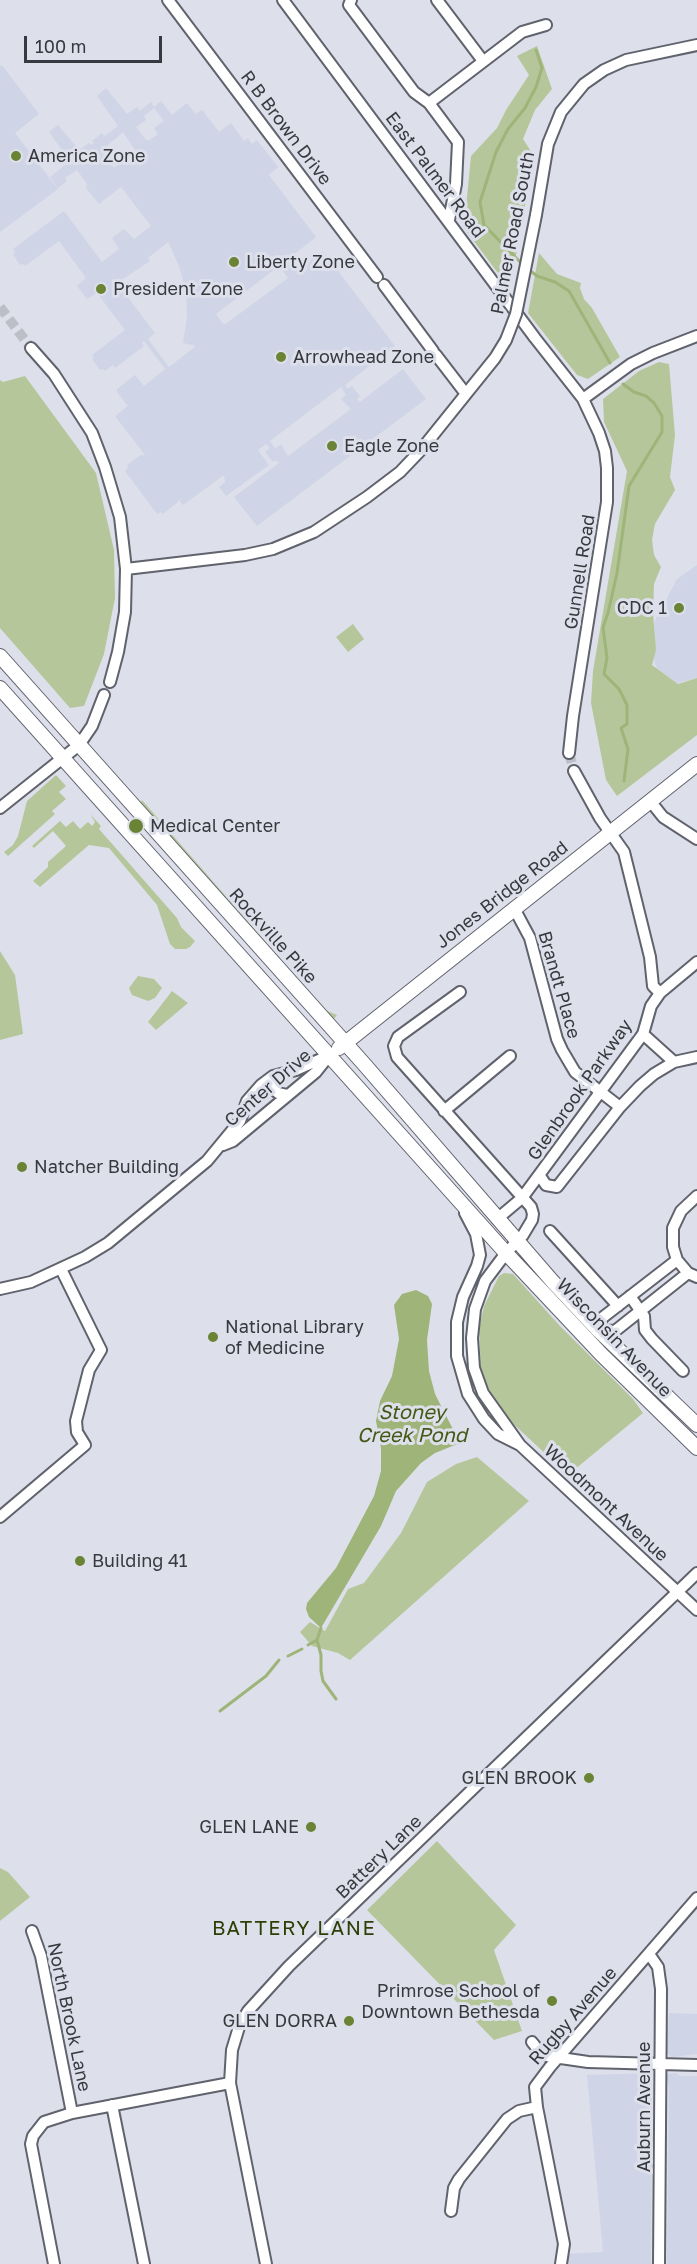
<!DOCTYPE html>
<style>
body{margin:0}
#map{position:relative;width:697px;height:2264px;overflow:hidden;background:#dde0eb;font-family:"Golos Text",sans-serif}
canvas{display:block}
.scale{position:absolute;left:24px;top:36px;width:138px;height:27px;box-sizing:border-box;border:3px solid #38393e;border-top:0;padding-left:8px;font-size:18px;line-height:21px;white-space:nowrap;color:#38393e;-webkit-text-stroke:4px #dde0eb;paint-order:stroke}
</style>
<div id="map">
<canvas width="697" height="2264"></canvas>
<div class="scale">100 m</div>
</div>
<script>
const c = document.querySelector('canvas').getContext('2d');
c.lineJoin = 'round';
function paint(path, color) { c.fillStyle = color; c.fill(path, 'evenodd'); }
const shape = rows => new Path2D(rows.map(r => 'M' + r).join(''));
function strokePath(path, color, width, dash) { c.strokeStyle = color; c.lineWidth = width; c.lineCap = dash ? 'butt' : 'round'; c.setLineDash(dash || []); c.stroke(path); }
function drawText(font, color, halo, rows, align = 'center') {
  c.font = font + ' "Golos Text",sans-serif'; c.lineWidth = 6; c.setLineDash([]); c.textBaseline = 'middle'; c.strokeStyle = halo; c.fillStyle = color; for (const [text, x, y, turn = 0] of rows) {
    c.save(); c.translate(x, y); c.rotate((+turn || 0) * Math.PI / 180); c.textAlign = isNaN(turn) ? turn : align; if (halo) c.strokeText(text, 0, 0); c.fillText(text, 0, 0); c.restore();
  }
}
paint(shape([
 [2,65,39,114,15,133,58,189,0,232,0,66],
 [106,88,127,114,137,107,140,111,151,102,154,107,161,101,172,115,187,103,196,114,202,110,219,132,231,123,244,141,248,138,252,144,257,140,278,167,269,175,316,237,288,259,297,271,323,251,395,346,345,385,348,389,352,386,360,396,357,399,360,402,403,369,426,399,257,526,234,497,279,463,276,460,273,462,265,452,270,448,266,444,258,450,269,465,226,496,219,487,225,482,224,475,183,505,178,499,178,502,163,514,161,512,157,514,125,471,128,468,127,465,142,454,143,456,145,455,115,416,129,405,127,405,117,392,117,389,135,375,144,386,165,369,144,341,142,343,144,346,115,368,113,365,105,371,103,369,100,370,92,359,94,357,92,355,125,330,97,293,87,299,77,286,86,278,59,241,25,266,24,264,20,265,13,254,15,253,13,249,64,211,102,262,119,249,112,238,124,229,134,239,151,226,121,187,99,204,86,188,87,184,77,170,65,178,67,181,58,188,50,177,70,161,49,132,58,125,79,150,89,143,91,145,94,143,92,141,102,133,105,136,118,126,97,96],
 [154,108,164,121,154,128,158,134,150,140,146,140,136,127,146,120,144,116],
 [123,132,139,156,127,165,123,161,114,168,101,151],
 [168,242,179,266,186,291,187,317,183,343,196,346,169,367,148,339,155,333,117,283,150,261,148,258],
 [279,266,288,278,224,325,216,314],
 [341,387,346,395,341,399,351,409,288,456,281,444,275,449,270,441],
 [697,565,697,678,677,683,657,669,646,638,677,579],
 [669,2013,697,2014,697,2054,672,2057,667,2053],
 [652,2073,651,2264,563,2264,564,2254,603,2252,587,2075],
 [676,2073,680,2076,697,2076,697,2264,667,2264,669,2087,666,2079,667,2074]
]), '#cfd4e6');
paint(shape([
 [537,46,552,89,535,110,523,139,534,156,510,289,464,228,471,156,497,128,506,110,529,75,517,56],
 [539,253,557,274,581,283,580,288,584,299,592,308,620,357,588,379,577,375,528,313],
 [659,362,669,364,675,435,670,477,675,490,655,524,652,540,654,555,661,567,654,584,653,614,656,650,652,665,678,684,697,678,697,735,617,796,606,780,591,703,593,671,627,471,604,422,603,399,639,371],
 [25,376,96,473,114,550,115,598,104,654,84,706,70,708,0,628,0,380,3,382],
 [353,624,364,639,348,652,336,637],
 [56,775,66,786,59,792,66,799,52,811,55,814,8,856,4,852,13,845,18,836,27,801],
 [142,800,325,1010,337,1015,334,1019,327,1015,140,804],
 [90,814,101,826,99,829,177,918,181,927,195,941,190,947,186,949,175,949,170,944,157,905,109,848,89,845,40,887,33,881,48,867,48,862,66,846,53,831,34,848,32,846,60,821,66,827,73,821,80,829,88,822,92,826,95,822],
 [0,951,15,975,23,1034,0,1040],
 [138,976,154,979,162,988,155,998,148,1001,132,995,129,988],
 [172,991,188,1003,156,1030,148,1022],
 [504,1273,513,1274,560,1326,633,1399,643,1413,568,1475,505,1416,495,1403,481,1371,479,1329,484,1306,499,1276],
 [477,1457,529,1501,350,1660,338,1653,312,1646,300,1632,310,1622,325,1631,348,1589,364,1583,401,1533,427,1482,456,1464],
 [437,1841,516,1925,494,1950,522,2031,494,2040,367,1910],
 [0,1868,8,1872,30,1897,0,1921]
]), '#b6c69b');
paint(shape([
 [416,1290,428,1296,432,1304,427,1340,429,1371,435,1394,460,1443,435,1453,421,1463,396,1491,381,1526,321,1628,309,1617,306,1609,307,1603,336,1568,374,1496,381,1471,381,1448,376,1421,380,1401,392,1376,399,1339,394,1305,402,1294]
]), '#9fb478');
strokePath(shape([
 [523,265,484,225,480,202,496,152,508,129,525,108,536,87,542,68,536,50],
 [528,269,537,276,555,282,569,291,610,363],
 [623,384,634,392,646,396,654,403,662,416,662,432,629,486,617,573,608,613,603,627,607,658,604,674,619,689,627,705,627,724,621,728,628,749,624,781],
 [321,1628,317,1640,321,1655,321,1671,323,1681,336,1699],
 [308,1645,317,1640],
 [288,1656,302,1649],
 [220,1711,266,1676,279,1660]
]), '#9fb478', 3);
strokePath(shape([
 [0,307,31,348],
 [569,753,574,771]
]), '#bcbfc8', 10, [10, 5]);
const minor = shape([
 [168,0,377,277],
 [283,0,535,338,583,399,599,433,605,451,607,468,607,502,573,716,569,753],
 [351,0,349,5,414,92,429,103,458,142,456,184,449,220],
 [437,0,483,61],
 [429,103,522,32,546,25],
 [536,215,548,144,561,112,584,84,604,70,626,60,697,45],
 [384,285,433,351],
 [31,348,54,374,92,433,105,467,120,517,126,569,125,612,118,652,110,682],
 [436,355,466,394],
 [583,399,631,364,653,353,697,336],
 [126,569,245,555,273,549,314,532,367,497,400,472,421,450,466,394,495,358,506,340],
 [651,802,663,817,697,839],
 [0,808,79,745,92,726,104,695],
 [515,910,530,938,557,1039,562,1050,575,1072,620,1107],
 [460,992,398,1037,394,1046,397,1057,531,1207,533,1214,532,1220,523,1235,506,1253,485,1281,475,1309,472,1338,474,1368,483,1393,520,1445],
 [660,993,697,962],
 [643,1034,674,1062],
 [273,1076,271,1083,272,1088,278,1093,287,1095],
 [444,1111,510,1056],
 [223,1145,233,1141,316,1072,328,1057],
 [540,1176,546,1185,557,1187,620,1107,640,1086,654,1074,674,1062,697,1057],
 [697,1196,681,1211,673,1228,673,1247,677,1260,688,1273,697,1277],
 [465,1213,476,1234,480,1255,477,1266,463,1297,457,1322,457,1356,468,1394,484,1419,498,1434,520,1445,697,1610],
 [497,1219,522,1198,643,1034,651,1006,660,993,653,986,650,957,624,852,600,818,574,771],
 [550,1231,618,1306],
 [677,1260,602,1318,598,1330,615,1331,688,1273],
 [0,1289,31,1282,85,1257,108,1243,207,1161,240,1121,247,1101,261,1085,273,1076,296,1070,330,1055],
 [630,1296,644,1316,645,1330,652,1339,683,1371],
 [0,1517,85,1445,77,1432,76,1421,89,1370,101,1350,61,1269],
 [32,1931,41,1956,72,2113],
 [649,1954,658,1967,661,1989,659,2264],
 [532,2042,540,2052,547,2056,588,2062,697,2065],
 [112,2105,144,2264],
 [451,2211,454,2188,459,2179,507,2119,519,2111,537,2107],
 [54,2264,31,2144,33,2136,44,2122,72,2113,230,2083],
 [266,2264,230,2083,232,2050,239,2027,248,2011,289,1966,697,1573],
 [561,2264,564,2244,537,2107,535,2087,550,2067,697,1898]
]);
const major = shape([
 [0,656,364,1064,553,1282,598,1330,697,1425],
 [0,688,506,1253,601,1354,697,1448],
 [339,1048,697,764]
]);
strokePath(minor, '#60626c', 14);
strokePath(major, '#60626c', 16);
strokePath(minor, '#fff', 10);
strokePath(major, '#fff', 14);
const minorBridge = shape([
 [506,340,516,314,536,215]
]);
strokePath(minorBridge, '#60626c', 14, []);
strokePath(minorBridge, '#fff', 10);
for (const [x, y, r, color] of [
 [16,156,6,"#6a8335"],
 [234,262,6,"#6a8335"],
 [101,289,6,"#6a8335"],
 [281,357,6,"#6a8335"],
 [332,446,6,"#6a8335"],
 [679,608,6,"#6a8335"],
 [136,826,8,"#6a8335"],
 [22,1167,6,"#6a8335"],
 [213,1337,6,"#6a8335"],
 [80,1561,6,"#6a8335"],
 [589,1778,6,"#6a8335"],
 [311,1827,6,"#6a8335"],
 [552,2001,6,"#6a8335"],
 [349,2021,6,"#6a8335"]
]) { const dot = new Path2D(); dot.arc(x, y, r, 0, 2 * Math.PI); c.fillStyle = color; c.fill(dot); strokePath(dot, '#dde0eb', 2); }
drawText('18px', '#38393e', '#dde0eb', [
 ["R B Brown Drive",286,128,53],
 ["East Palmer Road",435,175,53],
 ["Palmer Road South",513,233,-79],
 ["Gunnell Road",580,572,-81],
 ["Jones Bridge Road",502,895,-38],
 ["Rockville Pike",273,936,48],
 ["Brandt Place",559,985,74],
 ["Center Drive",268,1088,-41],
 ["Glenbrook Parkway",580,1090,-55],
 ["Wisconsin Avenue",614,1338,46],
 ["Woodmont Avenue",606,1503,43],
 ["Battery Lane",379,1857,-44],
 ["Rugby Avenue",573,2016,-49],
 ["North Brook Lane",69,2017,78],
 ["Auburn Avenue",644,2107,-90]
]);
drawText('18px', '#38393e', '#dde0eb', [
 ["America Zone",28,156],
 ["Liberty Zone",246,262],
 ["President Zone",113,289],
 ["Arrowhead Zone",293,357],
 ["Eagle Zone",344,446],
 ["CDC 1",667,608,"right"],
 ["Medical Center",150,826],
 ["Natcher Building",34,1167],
 ["National Library",225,1327],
 ["of Medicine",225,1348],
 ["Building 41",92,1561],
 ["GLEN BROOK",577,1778,"right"],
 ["GLEN LANE",299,1827,"right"],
 ["Primrose School of",540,1991,"right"],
 ["Downtown Bethesda",540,2012,"right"],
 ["GLEN DORRA",337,2021,"right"]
], 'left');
drawText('italic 20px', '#455816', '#dde0eb', [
 ["Stoney",412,1413],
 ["Creek Pond",412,1436]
]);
c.letterSpacing = '1.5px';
drawText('20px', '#2e3e05', '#dde0eb', [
 ["BATTERY LANE",294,1929]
]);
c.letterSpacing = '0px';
</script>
